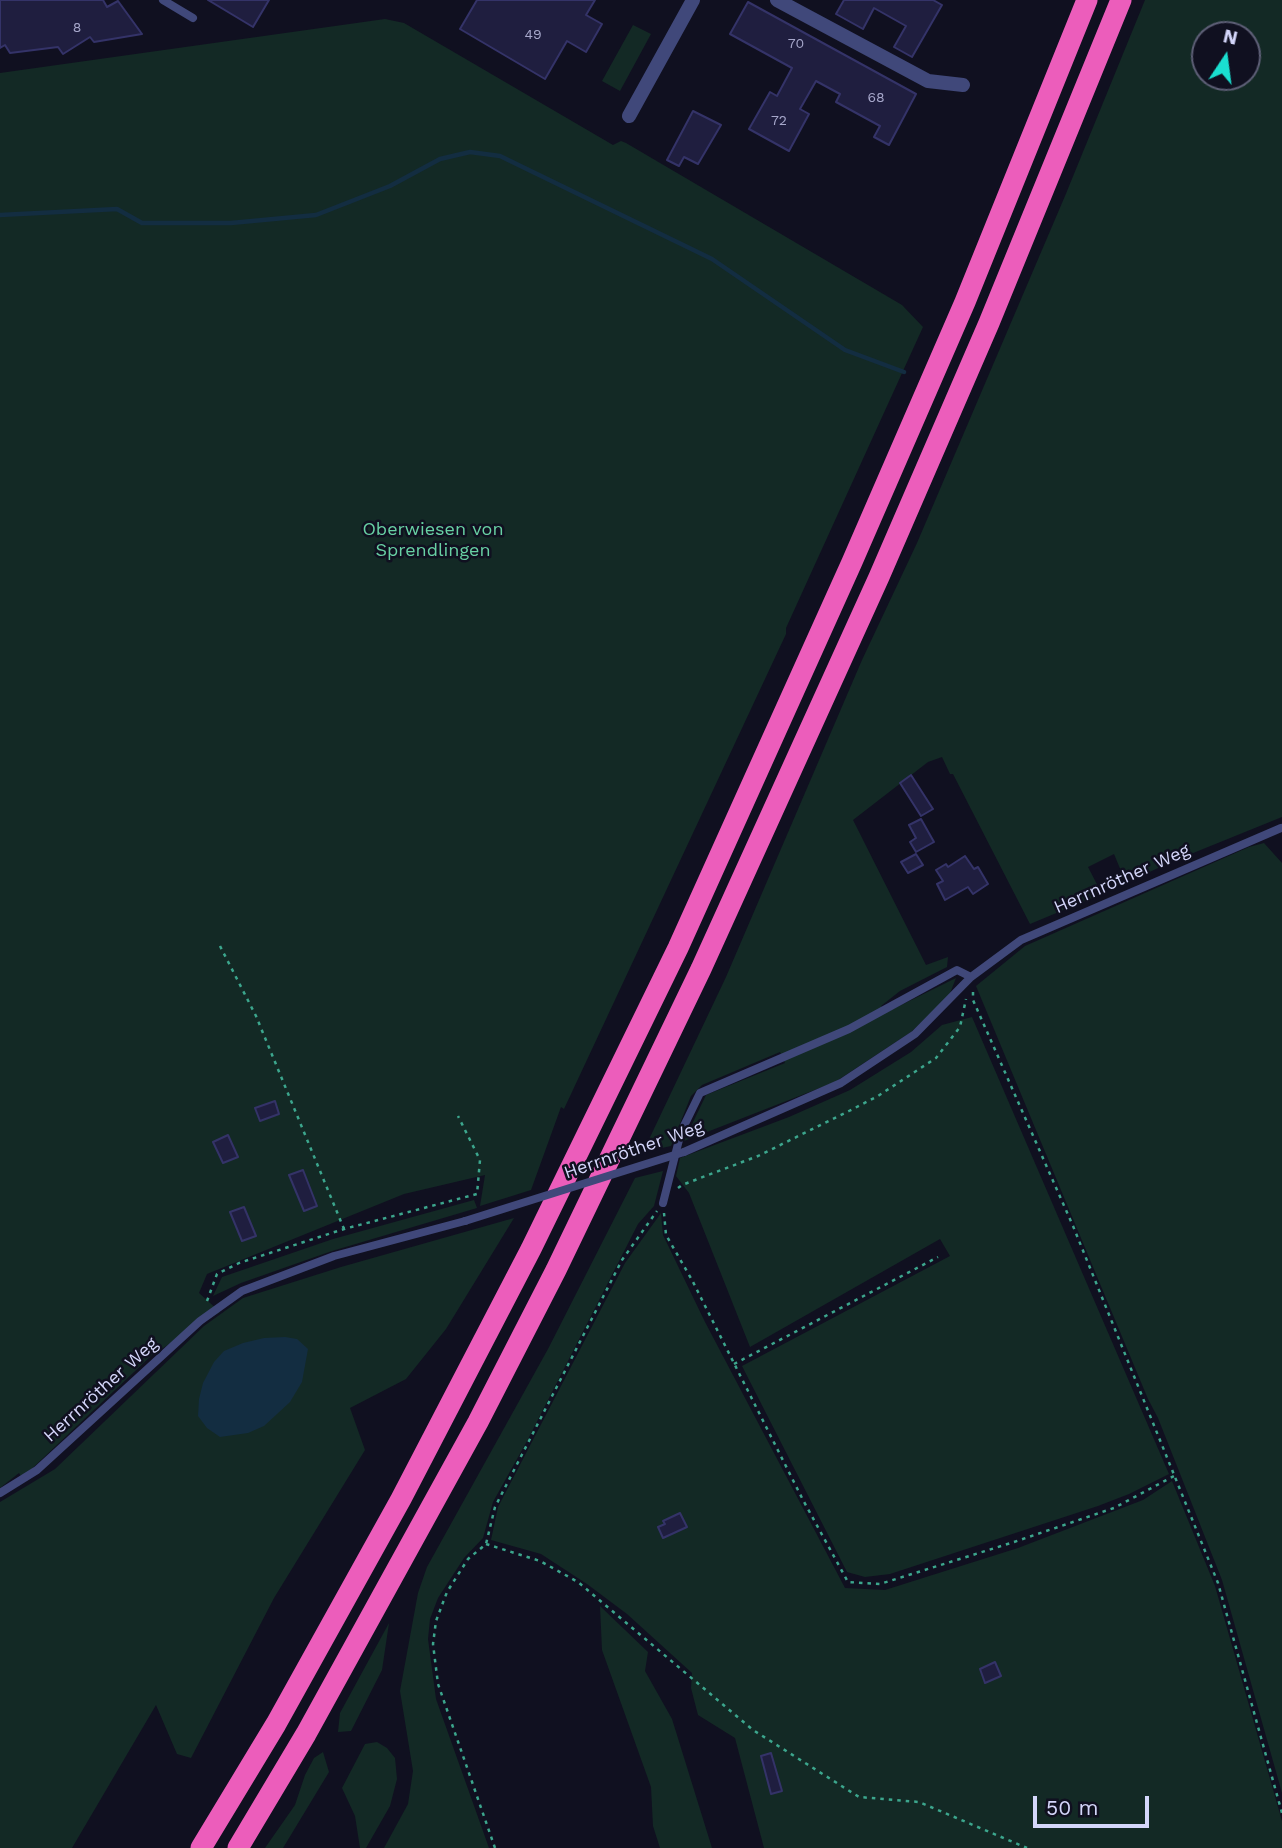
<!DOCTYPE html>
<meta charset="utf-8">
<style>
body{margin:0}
#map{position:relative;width:1282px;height:1848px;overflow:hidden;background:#101020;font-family:"Work Sans",sans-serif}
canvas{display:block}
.north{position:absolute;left:1191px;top:21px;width:70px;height:70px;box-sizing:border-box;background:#101020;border:2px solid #5e5f77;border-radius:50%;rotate:13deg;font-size:19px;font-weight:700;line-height:28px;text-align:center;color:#d4d6fa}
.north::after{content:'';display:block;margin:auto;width:24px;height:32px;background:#1adfd0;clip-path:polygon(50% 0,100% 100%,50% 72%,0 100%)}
.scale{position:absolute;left:1033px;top:1796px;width:116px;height:32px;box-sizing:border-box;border:4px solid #d4d6fa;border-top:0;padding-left:9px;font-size:21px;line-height:24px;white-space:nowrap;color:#d4d6fa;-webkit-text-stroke:5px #101020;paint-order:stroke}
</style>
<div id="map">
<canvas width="1282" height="1848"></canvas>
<div class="north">N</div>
<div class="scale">50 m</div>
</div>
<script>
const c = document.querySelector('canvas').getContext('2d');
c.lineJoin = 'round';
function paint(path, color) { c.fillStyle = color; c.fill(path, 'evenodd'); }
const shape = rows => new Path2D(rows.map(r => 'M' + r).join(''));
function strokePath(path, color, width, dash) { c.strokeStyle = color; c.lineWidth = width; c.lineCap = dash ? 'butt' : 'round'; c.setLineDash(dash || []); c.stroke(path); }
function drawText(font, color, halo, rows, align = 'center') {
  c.font = font + ' "Work Sans",sans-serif'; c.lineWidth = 5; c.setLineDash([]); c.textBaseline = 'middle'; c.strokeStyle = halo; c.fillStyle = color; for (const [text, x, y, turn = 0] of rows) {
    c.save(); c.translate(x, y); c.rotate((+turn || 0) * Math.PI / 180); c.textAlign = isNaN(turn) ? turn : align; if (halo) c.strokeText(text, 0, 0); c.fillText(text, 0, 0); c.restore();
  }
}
paint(shape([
 [1145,0,1282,0,1282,817,1171,862,1126,883,1114,854,1088,867,1102,894,1030,924,953,774,950,774,942,757,928,762,853,820,926,965,948,957,947,967,900,991,881,1006,887,1012,956,978,949,996,911,1032,835,1082,684,1141,706,1095,785,1063,780,1052,702,1085,691,1096,671,1146,643,1152,726,977,862,660,917,543,1065,196],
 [1205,35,1247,35,1247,77,1205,77],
 [385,19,404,23,613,145,621,141,626,143,902,305,923,327,786,628,786,634,564,1109,561,1107,531,1190,480,1206,485,1175,404,1194,207,1274,199,1293,220,1312,152,1355,22,1478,19,1473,0,1488,0,73],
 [633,25,651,34,620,91,602,81],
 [1264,843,1282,863,1282,1793,1222,1580,1158,1418,1148,1399,976,986,1025,946,1249,847],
 [972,1017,1169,1474,1129,1494,1098,1506,890,1574,865,1577,847,1572,742,1366,950,1256,940,1239,750,1347,689,1193,676,1176,680,1158,789,1117,850,1090,911,1052,942,1025],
 [663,1171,654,1206,638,1224,527,1441,493,1502,483,1538,464,1558,438,1598,430,1619,428,1639,436,1699,489,1848,384,1848,408,1804,413,1771,400,1691,418,1593,427,1567,548,1349,635,1178],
 [474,1200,477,1208,332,1251,241,1283,213,1296,222,1277,333,1239],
 [661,1213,663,1235,705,1322,845,1588,885,1590,1018,1548,1143,1500,1172,1481,1215,1586,1282,1821,1282,1848,764,1848,735,1738,698,1715,691,1688,692,1673,627,1614,587,1584,541,1554,491,1540,498,1507,625,1263],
 [514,1218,446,1329,406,1379,350,1408,365,1450,274,1598,191,1758,177,1754,156,1705,72,1848,0,1848,0,1502,55,1469,204,1326,243,1298,341,1267],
 [600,1606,648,1652,645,1671,672,1719,712,1848,660,1848,653,1826,651,1787,602,1650],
 [389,1623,382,1670,351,1731,338,1732,340,1713],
 [377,1742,387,1748,395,1758,397,1779,390,1806,366,1848,360,1848,355,1816,342,1788,365,1744],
 [323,1752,329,1772,283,1848,265,1848,295,1805,305,1775,314,1758]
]), '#132925');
paint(shape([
 [285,1337,297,1339,308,1349,302,1382,290,1402,264,1426,248,1433,220,1437,207,1428,198,1416,199,1399,203,1383,214,1362,224,1351,243,1343,264,1338]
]), '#132d41');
strokePath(shape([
 [0,215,117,209,142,223,231,223,316,215,390,186,440,159,470,152,500,156,712,259,845,350,904,372]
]), '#132d41', 4.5);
const building = shape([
 [0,0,103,0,107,7,118,1,142,34,94,42,90,37,63,54,58,47,10,53,5,45,0,48,0,0],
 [208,0,269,0,253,27,208,0],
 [477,0,595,0,586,15,602,24,586,52,567,41,545,79,460,29,477,0],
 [844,0,933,0,942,5,912,57,894,47,906,26,874,8,863,29,836,14,844,0],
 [748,2,916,94,889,145,874,137,880,126,836,102,840,94,816,81,800,109,809,114,789,151,749,129,770,92,777,96,792,68,730,34,748,2],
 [693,111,721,125,698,164,684,157,679,166,667,160,693,111],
 [911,775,933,809,921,816,900,783,911,775],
 [921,819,934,842,916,852,910,842,916,838,909,825,921,819],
 [916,854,923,865,908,873,901,862,916,854],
 [965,856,974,869,978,867,988,884,973,894,968,887,945,900,937,884,943,881,936,870,946,864,948,867,965,856],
 [275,1101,279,1114,260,1121,255,1108,275,1101],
 [228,1135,238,1157,223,1163,213,1142,228,1135],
 [303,1170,317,1206,304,1211,289,1175,303,1170],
 [244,1207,256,1236,242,1241,230,1212,244,1207],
 [680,1513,687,1527,663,1538,658,1527,665,1524,663,1521,680,1513],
 [995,1662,1001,1676,985,1683,980,1669,995,1662],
 [771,1753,782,1791,771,1794,761,1756,771,1753]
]);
paint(building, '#1f1e3f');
strokePath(building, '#343368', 2);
strokePath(shape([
 [220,946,256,1016,344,1229],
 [973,992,973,1000,1073,1226,1218,1583,1282,1813],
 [678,1188,682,1185,758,1156,849,1111,878,1096,936,1058,960,1027,966,999],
 [664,1213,666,1235,692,1280,803,1500,848,1582,880,1584,1014,1542,1114,1508,1174,1476],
 [207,1301,217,1274,239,1263,344,1229,477,1194,480,1160,458,1116],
 [734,1364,938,1257],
 [486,1544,540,1561,578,1582,753,1730,859,1797,919,1802,1027,1848],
 [495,1848,438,1684,433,1644,436,1621,447,1592,468,1559,486,1544,495,1507,622,1260,657,1211]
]), '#3ca68d', 2.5, [3.5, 5]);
strokePath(shape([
 [163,0,193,18],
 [684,1152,841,1083,915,1034,971,977,1021,940,1281,828],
 [663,1203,681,1132,700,1093,849,1029,957,970,971,977],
 [0,1493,37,1470,200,1321,242,1291,334,1256,465,1221]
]), '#40487a', 8);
strokePath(shape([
 [777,0,928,81,963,85],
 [629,116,693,0]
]), '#40487a', 14);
strokePath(shape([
 [201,1848,276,1724,401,1499,531,1249,678,948,852,562,965,302,1087,0],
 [238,1848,306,1734,478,1422,556,1270,701,969,879,577,989,323,1121,0]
]), '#ec5dbb', 21);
strokePath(shape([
 [465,1221,684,1152]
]), '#40487a', 8);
drawText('14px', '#a7a8cb', null, [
 ["8",77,28],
 ["49",533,35],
 ["70",796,44],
 ["68",876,98],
 ["72",779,121]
]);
drawText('18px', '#68d1a4', '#101020', [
 ["Oberwiesen von",433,530],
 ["Sprendlingen",433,551]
]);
drawText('18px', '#d4d6fa', '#101020', [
 ["Herrnröther Weg",1122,879,-24],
 ["Herrnröther Weg",634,1150,-19],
 ["Herrnröther Weg",101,1390,-42]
]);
</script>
